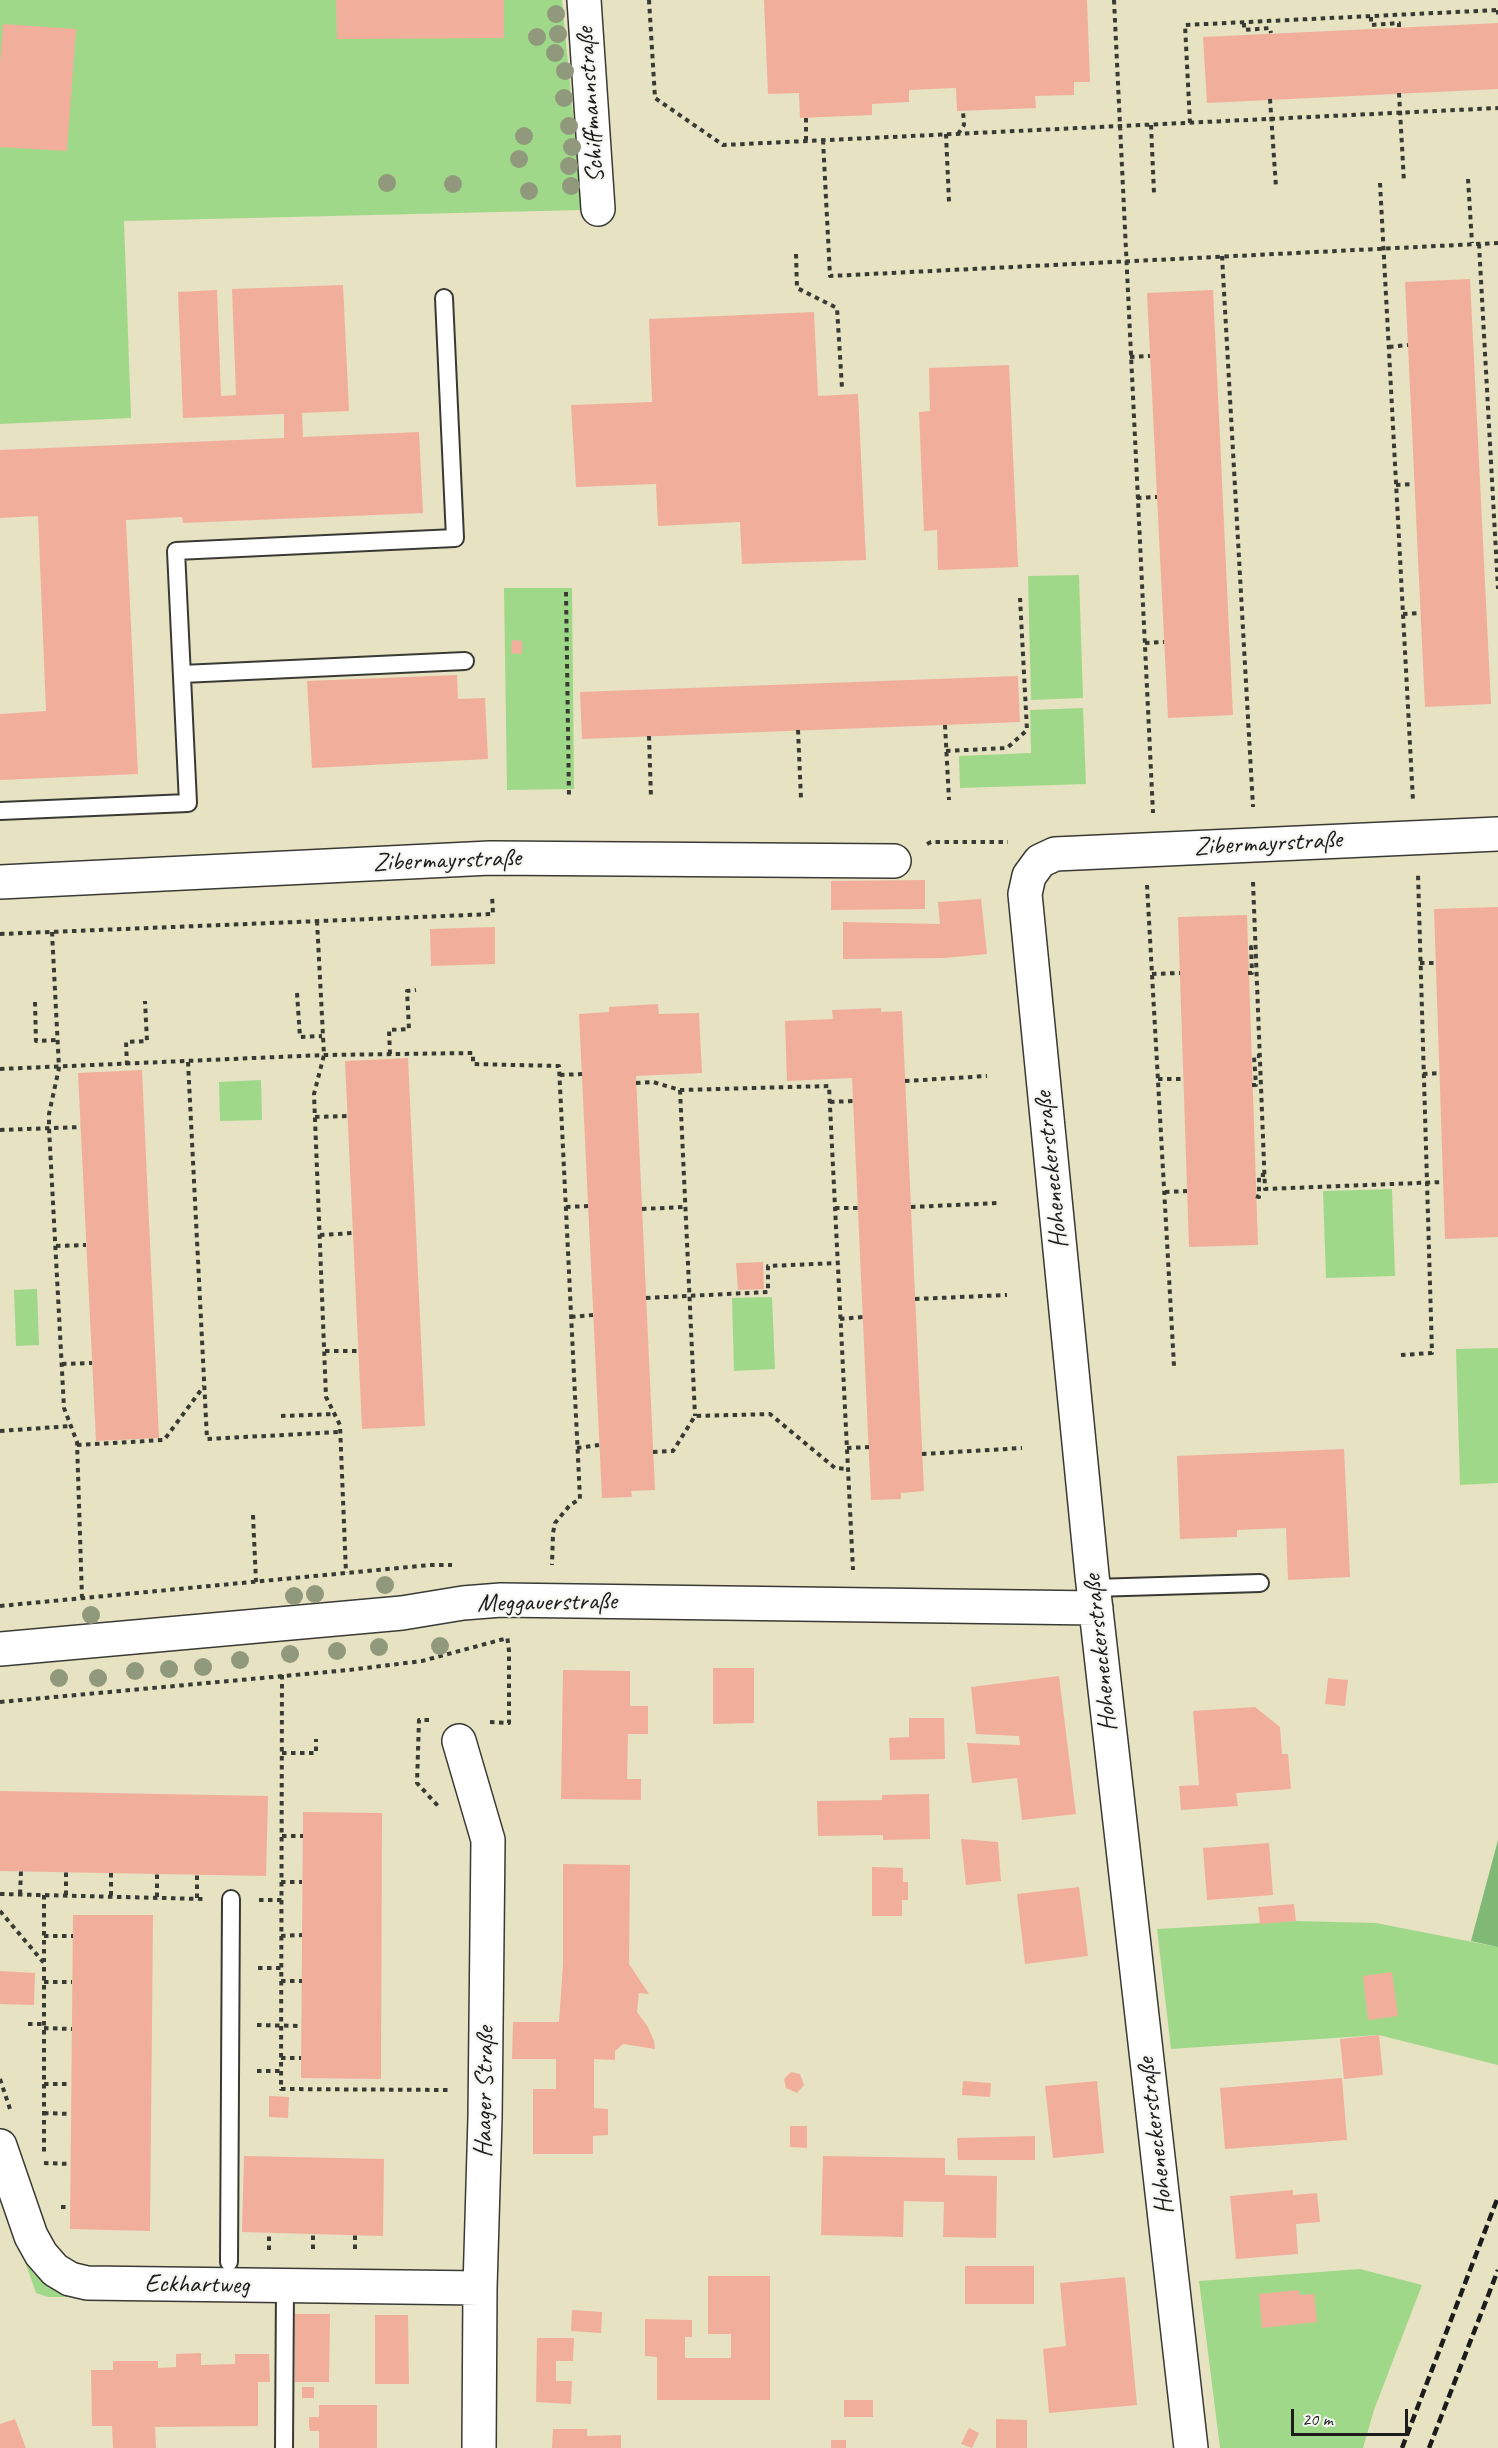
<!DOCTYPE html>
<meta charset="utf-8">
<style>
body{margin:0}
#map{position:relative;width:1498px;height:2448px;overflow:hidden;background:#e7e2c2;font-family:Caveat,sans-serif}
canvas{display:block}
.scale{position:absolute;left:1291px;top:2409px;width:117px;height:27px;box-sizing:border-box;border:3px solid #1c1c1c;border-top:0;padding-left:8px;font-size:18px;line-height:21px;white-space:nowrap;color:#1c1c1c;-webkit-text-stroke:4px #f6f6f2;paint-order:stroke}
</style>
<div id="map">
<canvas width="1498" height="2448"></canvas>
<div class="scale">20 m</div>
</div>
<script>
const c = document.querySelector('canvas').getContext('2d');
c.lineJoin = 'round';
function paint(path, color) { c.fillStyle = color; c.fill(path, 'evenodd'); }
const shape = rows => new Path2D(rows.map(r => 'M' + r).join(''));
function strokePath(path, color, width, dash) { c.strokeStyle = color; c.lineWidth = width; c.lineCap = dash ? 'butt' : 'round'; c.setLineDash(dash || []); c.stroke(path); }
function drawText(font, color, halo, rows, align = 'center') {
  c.font = font + ' Caveat,sans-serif'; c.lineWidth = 4.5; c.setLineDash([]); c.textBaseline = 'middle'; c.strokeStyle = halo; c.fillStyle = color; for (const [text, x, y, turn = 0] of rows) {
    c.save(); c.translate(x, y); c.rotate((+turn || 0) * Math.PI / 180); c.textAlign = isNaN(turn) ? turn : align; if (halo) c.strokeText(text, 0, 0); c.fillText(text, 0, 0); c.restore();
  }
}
paint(shape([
 [0,0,562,0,582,210,124,221,131,418,0,424],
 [1079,575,1083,698,1031,700,1028,576],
 [504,588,572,588,574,789,507,790],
 [1083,708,1086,784,960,788,959,756,1031,753,1030,710],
 [261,1080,262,1120,220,1121,219,1082],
 [1392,1189,1395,1276,1326,1278,1323,1191],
 [37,1289,39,1345,16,1346,14,1290],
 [772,1297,775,1369,734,1371,732,1298],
 [1498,1348,1498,1483,1460,1485,1456,1349],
 [1296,1921,1376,1923,1498,1947,1498,2065,1379,2035,1171,2049,1157,1929],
 [24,2259,34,2274,55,2290,65,2295,84,2297,48,2297,36,2293],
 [1360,2269,1422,2285,1374,2410,1363,2448,1220,2448,1199,2281]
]), '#a0d88a');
paint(shape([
 [1498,1840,1498,1947,1471,1941]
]), '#80b876');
paint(shape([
 [336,0,504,0,504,38,337,39],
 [764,0,1087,0,1090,82,1074,82,1074,95,1035,96,1036,108,957,111,956,88,931,89,909,90,909,102,872,104,872,115,800,118,799,93,768,94],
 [1498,23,1498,89,1207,103,1203,37],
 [3,24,76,29,67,151,0,147,0,64],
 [1470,279,1491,704,1425,707,1405,282],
 [343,285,349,411,302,413,303,437,419,432,423,513,183,523,182,517,126,520,138,774,0,780,0,714,46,711,38,516,0,518,0,450,284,438,284,414,183,418,178,292,217,290,221,396,236,395,232,289],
 [1213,290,1233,715,1168,718,1147,293],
 [814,312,818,396,858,394,866,560,742,564,740,522,658,526,656,484,576,487,571,405,652,402,649,319],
 [1009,365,1018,567,938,570,937,530,924,531,919,412,930,411,929,368],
 [512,640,522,641,522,654,511,653],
 [457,675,458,699,485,698,488,759,312,768,307,681],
 [1018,676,1020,722,582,739,580,692],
 [925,880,925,909,831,910,831,881],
 [981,899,987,954,944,958,843,959,843,922,940,924,938,902],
 [1498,907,1498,1237,1445,1239,1434,909],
 [1247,915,1258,1245,1189,1247,1178,917],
 [495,927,495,964,431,966,430,929],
 [658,1004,659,1014,699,1013,702,1073,636,1076,655,1490,631,1491,632,1497,602,1498,579,1014,609,1012,609,1007],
 [881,1008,881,1012,902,1011,924,1491,901,1493,901,1499,871,1500,852,1078,787,1081,785,1021,833,1019,832,1010],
 [408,1058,425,1426,362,1429,345,1061],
 [142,1070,159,1438,96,1441,78,1073],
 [763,1262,764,1289,738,1290,736,1263],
 [1344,1449,1350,1577,1288,1580,1286,1528,1237,1530,1237,1537,1180,1539,1177,1456],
 [713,1668,754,1668,754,1723,713,1724],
 [563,1670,630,1671,630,1706,648,1706,648,1734,628,1734,627,1779,641,1779,641,1800,561,1799],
 [1059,1676,1076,1814,1022,1820,1017,1778,972,1783,967,1743,1020,1745,1019,1736,976,1734,971,1687],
 [1328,1678,1348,1680,1345,1706,1325,1704],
 [1255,1707,1280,1727,1282,1754,1288,1754,1291,1789,1236,1793,1238,1806,1181,1810,1179,1786,1199,1785,1193,1711],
 [909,1718,944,1718,945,1759,890,1760,889,1738,909,1737],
 [0,1791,268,1796,266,1876,0,1871],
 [929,1794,930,1839,883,1840,883,1835,818,1836,817,1801,882,1800,882,1795],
 [303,1812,382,1813,381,2079,301,2078],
 [961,1839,998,1842,1001,1881,966,1885],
 [1269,1843,1273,1895,1207,1900,1203,1848],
 [563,1864,630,1865,629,1964,649,1994,639,1993,637,2012,648,2027,654,2041,655,2049,623,2044,615,2051,615,2060,594,2059,594,2108,608,2109,608,2135,593,2136,593,2154,533,2154,533,2089,556,2089,556,2059,512,2059,513,2022,559,2022,563,1964],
 [872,1867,903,1868,903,1882,908,1882,908,1900,902,1900,902,1916,872,1916],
 [1079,1887,1088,1956,1025,1964,1017,1894],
 [1294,1904,1296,1921,1260,1924,1258,1907],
 [73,1915,153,1915,150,2231,70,2229],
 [0,1971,35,1973,34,2005,0,2004],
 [1392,1972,1398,2016,1368,2020,1363,1976],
 [1379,2035,1383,2075,1344,2079,1340,2039],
 [791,2072,800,2074,804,2085,797,2093,786,2088,784,2079],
 [1342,2078,1347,2140,1225,2149,1220,2088],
 [963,2081,991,2083,990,2097,962,2095],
 [1097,2081,1104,2153,1053,2158,1045,2086],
 [269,2096,289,2097,288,2118,269,2117],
 [790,2126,807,2126,807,2148,790,2147],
 [1035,2136,1035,2160,958,2160,957,2138],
 [244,2156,384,2159,383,2236,242,2232],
 [823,2156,945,2158,945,2175,997,2176,996,2238,943,2237,944,2202,904,2201,903,2237,821,2235],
 [1293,2190,1293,2195,1317,2193,1320,2222,1296,2224,1298,2254,1236,2259,1230,2196],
 [965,2266,1034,2266,1034,2304,965,2304],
 [708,2276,770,2276,770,2400,657,2400,657,2357,645,2356,645,2319,692,2320,692,2337,685,2337,685,2358,731,2358,731,2334,708,2334],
 [1125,2277,1137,2405,1049,2413,1043,2349,1066,2346,1060,2283],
 [1299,2290,1300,2295,1314,2294,1317,2322,1262,2328,1259,2294],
 [572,2310,602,2312,601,2333,571,2331],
 [295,2314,330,2314,329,2382,295,2382],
 [375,2315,408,2315,409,2384,375,2384],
 [537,2338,574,2338,573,2361,556,2361,556,2381,572,2381,571,2404,536,2402],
 [201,2353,201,2365,235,2364,235,2354,269,2354,270,2382,258,2382,258,2426,155,2427,156,2448,113,2448,112,2426,92,2426,91,2370,113,2370,113,2361,158,2361,158,2368,176,2367,176,2354],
 [302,2387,314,2387,314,2398,302,2398],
 [844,2400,873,2400,873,2417,844,2417],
 [319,2405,377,2405,377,2448,319,2448,319,2431,310,2431,309,2426,309,2417,319,2417],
 [15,2419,26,2448,0,2448,0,2424],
 [996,2419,1027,2420,1027,2448,996,2448],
 [969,2428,979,2433,972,2448,961,2444],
 [553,2429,587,2429,587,2436,621,2435,621,2448,552,2448],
 [831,2440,846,2440,846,2448,831,2448]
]), '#f1af9b');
const service = shape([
 [182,674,465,661],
 [0,811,188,803,176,551,455,538,444,298],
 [1093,1588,1260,1583],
 [229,2262,231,1899],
 [284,2448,285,2286]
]);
const minor = shape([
 [584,0,598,209],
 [0,882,490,858,894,861],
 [0,1649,402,1613,463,1603,501,1600,1096,1608],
 [459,1741,488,1840,485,2118,480,2288,479,2448],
 [0,2146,31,2236,41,2254,55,2270,70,2279,87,2283,480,2288],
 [1191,2448,1092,1575,1025,894,1029,876,1040,861,1055,854,1498,834]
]);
strokePath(service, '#3a3a35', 20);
strokePath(minor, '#3a3a35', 36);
strokePath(shape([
 [649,0,655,98,723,145,1498,108],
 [1114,0,1153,813],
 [1498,10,1498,17],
 [1371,17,1371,25,1399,23,1399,27],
 [1244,23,1244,30,1270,28,1271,33],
 [1399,93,1404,182],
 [1270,99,1276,187],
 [806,118,806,141],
 [1190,123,1185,25,1498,10],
 [1151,125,1154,193],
 [946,134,949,202],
 [958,134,964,125,963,111],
 [823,140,830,276,1498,243],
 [1468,179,1472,243],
 [1380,183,1413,801],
 [1479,244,1498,589],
 [796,254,797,288,837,308,842,388],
 [1222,256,1253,807],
 [1389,347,1408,345],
 [1130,357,1150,356],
 [1396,485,1414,484],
 [1137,498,1157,497],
 [566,592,569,798],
 [1403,614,1420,613],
 [1145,643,1164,642],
 [945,725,949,800],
 [798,730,801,799],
 [649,736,651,798],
 [946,751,1007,748,1027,730,1020,598],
 [927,844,931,842,1008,842],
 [1253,882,1265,1189,1443,1182],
 [1147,885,1174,1366],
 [317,921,324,1055,314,1094,326,1397,340,1425,346,1573],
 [52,932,59,1068,49,1114,49,1128,64,1408,77,1442,82,1598],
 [0,934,493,914,492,895],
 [1420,963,1436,963],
 [1248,973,1252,973,1251,947,1255,948],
 [1152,974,1180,973],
 [297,993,300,1037,322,1036],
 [35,1002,36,1041,57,1040],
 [390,1054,389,1030,409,1029,407,991,416,990],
 [188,1062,207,1439,340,1432],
 [127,1065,126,1042,147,1041,145,1001],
 [0,1069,324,1055,473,1053,473,1064,559,1066,580,1499,570,1505,555,1523,553,1533,552,1565],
 [1423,1074,1439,1073],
 [560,1075,582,1074],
 [1158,1079,1184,1079],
 [905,1081,987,1076],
 [636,1083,653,1082,680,1090,829,1086,853,1570],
 [1252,1085,1256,1085,1254,1056,1260,1056],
 [680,1090,695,1416],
 [830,1102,853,1101],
 [315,1117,347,1116],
 [0,1130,81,1127],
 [1165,1192,1187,1191],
 [1256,1196,1259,1197,1259,1175,1265,1175],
 [566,1207,588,1206],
 [911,1207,999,1203],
 [835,1208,858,1208],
 [642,1209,685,1207],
 [320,1235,353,1233],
 [56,1246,86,1245],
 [646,1298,768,1292,768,1266,838,1263],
 [915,1299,1007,1295],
 [571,1317,593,1315],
 [840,1319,863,1317],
 [325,1351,358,1351],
 [1401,1355,1432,1353,1418,874],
 [62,1364,92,1363],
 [281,1416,335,1414],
 [0,1431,71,1426],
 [77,1445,164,1440,204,1386],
 [577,1448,599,1445],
 [847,1448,869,1447],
 [653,1452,673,1451,695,1416,770,1414,835,1468,848,1469],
 [922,1454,1022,1448],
 [253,1515,256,1582],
 [0,1606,430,1565,452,1565],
 [282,1675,281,2089,448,2090],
 [0,1702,349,1670,422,1661,504,1639],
 [429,1720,419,1720,417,1783,438,1806],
 [490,1722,509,1723,509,1651,507,1635],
 [282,1753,316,1753,316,1739],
 [282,1836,303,1836],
 [111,1873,111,1896],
 [281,1882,302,1882],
 [0,1894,203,1899],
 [20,1894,21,1871],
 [44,1895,44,1962],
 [66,1895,66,1872],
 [157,1897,157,1874],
 [197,1898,197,1874],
 [259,1900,282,1900],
 [0,1911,44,1963,44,2155],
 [44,1936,73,1936],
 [281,1936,302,1935],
 [258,1968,281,1968],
 [281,1981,302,1981],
 [44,1982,72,1982],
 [28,2024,44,2024],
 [257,2025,301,2026],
 [44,2028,72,2029],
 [281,2058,301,2058],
 [257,2071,281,2071],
 [0,2079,11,2112],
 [44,2084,71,2084],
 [44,2113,71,2114],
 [44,2163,71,2164],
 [61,2207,70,2207],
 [313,2249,313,2234],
 [355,2249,355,2235],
 [269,2250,269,2233]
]), '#3a3a35', 4, [4.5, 4.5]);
strokePath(service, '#fff', 16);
strokePath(minor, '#fff', 33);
strokePath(shape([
 [1402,2448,1498,2197],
 [1429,2448,1498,2270]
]), '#1c1c1c', 4.5, [9, 4.5]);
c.fillStyle = '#91997c';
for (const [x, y] of [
 [556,14],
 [558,34],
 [537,37],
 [555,53],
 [565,71],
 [564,98],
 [569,126],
 [524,136],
 [572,147],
 [519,159],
 [569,166],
 [387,183],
 [453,184],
 [571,186],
 [529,191],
 [385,1585],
 [315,1594],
 [294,1596],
 [91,1615],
 [440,1646],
 [379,1647],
 [337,1651],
 [290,1654],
 [240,1660],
 [203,1667],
 [169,1669],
 [135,1671],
 [59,1678],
 [98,1678]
]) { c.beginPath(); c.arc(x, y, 9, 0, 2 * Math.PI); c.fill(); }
drawText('26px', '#1c1c1c', '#f6f6f2', [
 ["Schiffmannstraße",591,105,-94],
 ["Zibermayrstraße",1268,844,-3],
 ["Zibermayrstraße",447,861,-2],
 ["Hoheneckerstraße",1052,1170,-96],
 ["Meggauerstraße",547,1603,-1],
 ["Hoheneckerstraße",1101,1653,-96],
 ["Haager Straße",485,2092,-89],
 ["Hoheneckerstraße",1156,2136,-97],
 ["Eckhartweg",197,2285,1]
]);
</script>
